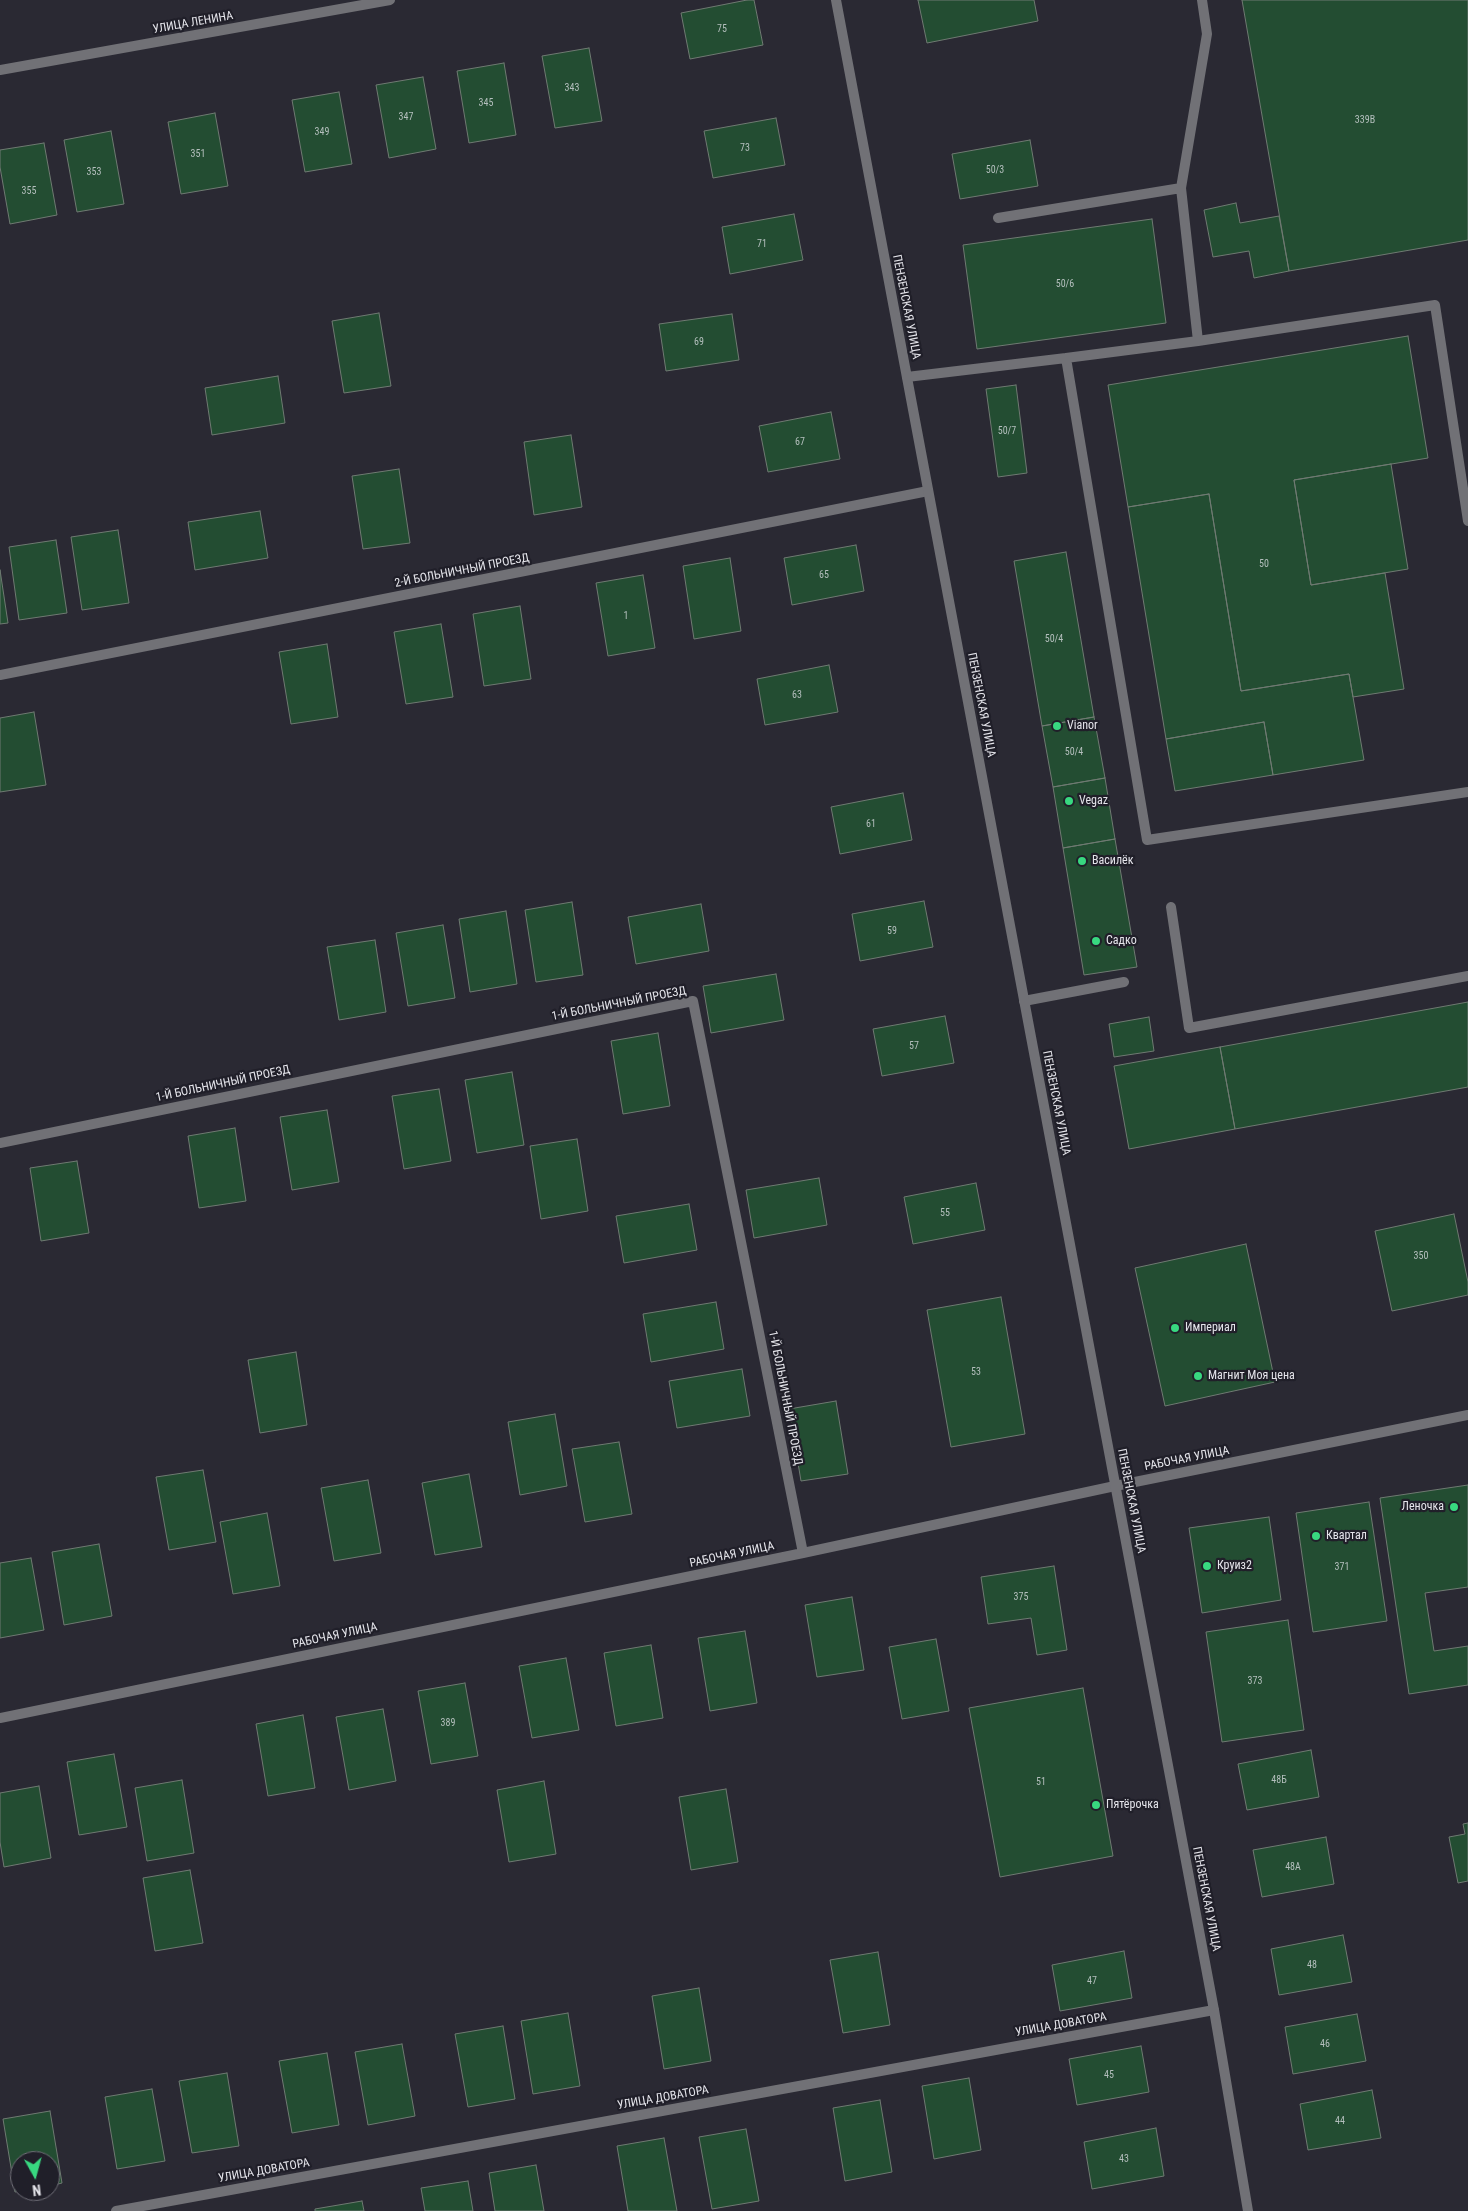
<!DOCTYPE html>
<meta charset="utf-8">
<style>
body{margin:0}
#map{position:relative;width:1468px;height:2211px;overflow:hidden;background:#2a2933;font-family:"Roboto Condensed",sans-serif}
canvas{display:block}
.north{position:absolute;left:10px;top:2151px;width:50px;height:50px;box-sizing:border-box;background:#201f29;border:1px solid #6f6e77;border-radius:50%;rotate:173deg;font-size:14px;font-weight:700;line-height:20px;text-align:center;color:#e5e5eb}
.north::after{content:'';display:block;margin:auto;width:18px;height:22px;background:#38d880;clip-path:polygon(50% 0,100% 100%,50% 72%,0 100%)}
</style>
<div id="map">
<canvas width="1468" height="2211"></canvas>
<div class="north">N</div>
</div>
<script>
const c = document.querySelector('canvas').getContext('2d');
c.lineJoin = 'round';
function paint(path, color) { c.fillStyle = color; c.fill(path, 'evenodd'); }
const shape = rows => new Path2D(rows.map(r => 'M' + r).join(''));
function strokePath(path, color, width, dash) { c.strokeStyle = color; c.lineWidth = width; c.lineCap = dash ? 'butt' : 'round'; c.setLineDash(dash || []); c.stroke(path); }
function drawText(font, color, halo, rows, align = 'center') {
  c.font = font + ' "Roboto Condensed",sans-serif'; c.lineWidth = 4.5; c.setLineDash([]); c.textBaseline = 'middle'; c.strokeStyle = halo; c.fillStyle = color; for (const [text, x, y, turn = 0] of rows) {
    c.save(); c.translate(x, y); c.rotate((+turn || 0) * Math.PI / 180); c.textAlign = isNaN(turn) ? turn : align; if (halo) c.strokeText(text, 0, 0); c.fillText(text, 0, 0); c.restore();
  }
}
const building = shape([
 [747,0,754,0,763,45,690,59,681,13,747,0],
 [918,0,1034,0,1038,21,927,43,918,0],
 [1242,0,1468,0,1468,240,1289,271,1242,0],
 [589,48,602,121,555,128,542,56,589,48],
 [504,63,516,135,469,143,457,71,504,63],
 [423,77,436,149,389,158,376,85,423,77],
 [339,92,352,164,305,172,292,100,339,92],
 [215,113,228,186,181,194,168,122,215,113],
 [776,118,785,165,713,178,704,131,776,118],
 [111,131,124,204,77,212,64,140,111,131],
 [1030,140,1038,186,960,199,952,154,1030,140],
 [44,143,57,215,10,224,0,167,0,150,44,143],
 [1236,203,1240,223,1279,216,1289,271,1254,278,1249,251,1213,257,1204,210,1236,203],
 [794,214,803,260,730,274,722,227,794,214],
 [1152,219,1166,323,977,349,963,245,1152,219],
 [379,313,391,386,344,393,332,321,379,313],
 [732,314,739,360,666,371,659,324,732,314],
 [1408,336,1428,458,1294,480,1311,585,1385,573,1404,689,1353,697,1349,674,1241,691,1209,494,1128,507,1108,385,1408,336],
 [278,376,285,423,212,435,205,388,278,376],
 [1016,385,1027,473,998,477,986,389,1016,385],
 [831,412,840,459,768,472,759,426,831,412],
 [571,435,582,507,534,515,524,442,571,435],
 [1391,464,1408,569,1311,585,1294,480,1391,464],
 [399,469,410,543,363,549,352,476,399,469],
 [1209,494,1241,691,1349,674,1364,760,1273,775,1264,722,1166,739,1128,507,1209,494],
 [260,511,268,558,195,570,188,522,260,511],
 [118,530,129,603,82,610,71,537,118,530],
 [56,540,67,613,19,620,9,547,56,540],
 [856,545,864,591,792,605,784,558,856,545],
 [1066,552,1094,717,1042,726,1014,561,1066,552],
 [730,558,741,631,694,639,683,566,730,558],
 [0,570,8,623,0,624,0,570],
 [643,575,655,648,608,656,596,583,643,575],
 [520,606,531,679,484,686,473,614,520,606],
 [441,624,453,697,406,704,394,632,441,624],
 [327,644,338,717,291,724,279,652,327,644],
 [829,665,838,712,765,725,757,679,829,665],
 [34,712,46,785,0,792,0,718,34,712],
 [1094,717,1105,778,1053,787,1042,726,1094,717],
 [1264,722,1273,775,1175,791,1166,739,1264,722],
 [1105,778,1115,839,1063,848,1053,787,1105,778],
 [903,793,912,840,840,854,831,807,903,793],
 [1115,839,1137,967,1084,975,1063,848,1115,839],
 [924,901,933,947,860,961,852,914,924,901],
 [572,902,583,975,536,982,525,910,572,902],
 [701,904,709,951,636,964,628,917,701,904],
 [506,911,517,984,470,992,459,919,506,911],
 [443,925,455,998,408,1006,396,933,443,925],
 [375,940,386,1012,339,1020,327,947,375,940],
 [776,974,784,1020,711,1033,703,986,776,974],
 [1468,1002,1468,1087,1235,1129,1220,1047,1468,1002],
 [945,1016,954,1063,882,1076,873,1029,945,1016],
 [1149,1017,1154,1051,1114,1057,1109,1024,1149,1017],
 [658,1033,670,1106,623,1114,611,1041,658,1033],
 [1220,1047,1235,1129,1129,1149,1114,1066,1220,1047],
 [512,1072,524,1145,477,1153,465,1080,512,1072],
 [439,1089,451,1161,404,1169,392,1096,439,1089],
 [327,1110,339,1182,292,1190,280,1117,327,1110],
 [235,1128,246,1201,199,1208,188,1136,235,1128],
 [577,1139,588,1211,541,1219,530,1146,577,1139],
 [77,1161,89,1233,41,1241,30,1168,77,1161],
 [819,1178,827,1225,754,1238,746,1190,819,1178],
 [976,1183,985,1230,913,1244,904,1197,976,1183],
 [689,1204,697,1250,624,1263,616,1216,689,1204],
 [1454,1214,1468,1282,1468,1295,1392,1311,1375,1231,1454,1214],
 [1246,1244,1275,1382,1165,1406,1135,1268,1246,1244],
 [1001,1297,1025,1434,951,1447,927,1310,1001,1297],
 [716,1302,724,1349,651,1362,643,1314,716,1302],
 [296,1352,307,1425,260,1433,248,1360,296,1352],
 [742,1369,750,1416,677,1428,669,1381,742,1369],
 [836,1401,848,1474,801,1481,789,1409,836,1401],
 [555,1414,567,1486,520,1495,508,1422,555,1414],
 [619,1442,632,1514,585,1522,572,1449,619,1442],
 [203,1470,216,1542,169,1550,156,1477,203,1470],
 [469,1474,482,1547,435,1555,422,1483,469,1474],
 [368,1480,381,1553,334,1561,321,1488,368,1480],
 [1468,1485,1468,1587,1425,1593,1434,1651,1468,1646,1468,1685,1409,1694,1380,1498,1468,1485],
 [1369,1502,1387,1621,1313,1632,1296,1513,1369,1502],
 [267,1513,280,1586,233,1594,220,1522,267,1513],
 [1269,1517,1281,1600,1202,1613,1189,1528,1269,1517],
 [99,1544,112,1616,64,1625,52,1552,99,1544],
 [31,1558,44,1630,0,1638,0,1563,31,1558],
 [1054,1566,1067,1650,1037,1655,1031,1618,988,1624,981,1577,1054,1566],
 [852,1597,864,1670,817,1677,805,1605,852,1597],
 [1288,1620,1304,1730,1222,1742,1206,1632,1288,1620],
 [745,1631,757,1703,710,1711,698,1638,745,1631],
 [936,1639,949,1711,902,1719,889,1647,936,1639],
 [651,1645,663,1718,616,1726,604,1653,651,1645],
 [566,1658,579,1730,532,1738,519,1666,566,1658],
 [465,1683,478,1756,431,1764,418,1691,465,1683],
 [1083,1688,1113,1856,1000,1877,969,1708,1083,1688],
 [383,1709,396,1781,349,1790,336,1717,383,1709],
 [303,1715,315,1788,268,1796,256,1724,303,1715],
 [1311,1750,1319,1797,1247,1810,1238,1764,1311,1750],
 [114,1754,127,1827,79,1835,67,1762,114,1754],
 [182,1780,194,1853,147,1861,135,1788,182,1780],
 [544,1781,556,1854,509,1862,497,1790,544,1781],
 [39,1786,51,1858,4,1867,0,1842,0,1793,39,1786],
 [726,1789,738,1862,691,1870,679,1797,726,1789],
 [1468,1823,1468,1881,1458,1883,1449,1837,1465,1834,1463,1824,1468,1823],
 [1326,1837,1334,1884,1262,1897,1253,1850,1326,1837],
 [190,1870,203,1943,155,1951,143,1878,190,1870],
 [1343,1935,1352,1982,1279,1995,1271,1949,1343,1935],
 [1124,1951,1132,1998,1060,2011,1052,1965,1124,1951],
 [878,1952,890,2025,843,2033,830,1960,878,1952],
 [699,1988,711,2061,664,2069,652,1996,699,1988],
 [568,2013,580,2086,533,2094,521,2021,568,2013],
 [1357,2014,1366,2061,1293,2074,1285,2027,1357,2014],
 [503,2026,515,2099,468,2107,455,2034,503,2026],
 [402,2044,415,2116,368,2125,355,2052,402,2044],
 [1141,2046,1149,2092,1077,2105,1069,2059,1141,2046],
 [327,2053,339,2125,292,2133,279,2061,327,2053],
 [227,2073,239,2146,192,2153,179,2081,227,2073],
 [969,2078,981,2150,934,2159,922,2086,969,2078],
 [152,2089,165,2161,117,2169,105,2097,152,2089],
 [1372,2090,1381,2138,1308,2150,1300,2104,1372,2090],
 [880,2100,892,2172,845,2181,833,2108,880,2100],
 [50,2111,62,2183,50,2186,50,2161,20,2161,20,2191,15,2192,3,2119,50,2111],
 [1156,2128,1164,2176,1092,2189,1084,2142,1156,2128],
 [746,2129,759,2201,712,2209,699,2137,746,2129],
 [664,2138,677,2211,628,2211,617,2146,664,2138],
 [536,2165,544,2211,495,2211,489,2173,536,2165],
 [468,2181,473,2211,425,2211,421,2188,468,2181],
 [362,2201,364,2211,315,2211,315,2209,362,2201]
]);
paint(building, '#234d32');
strokePath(building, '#6f7a72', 1);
strokePath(shape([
 [1181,188,1198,341],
 [998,218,1181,188,1207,34,1202,0],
 [907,377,1066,358],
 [1468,521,1435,305,1198,341,1066,358,1147,840,1468,792],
 [1171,907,1189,1028,1468,976],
 [1024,1001,1124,982]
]), '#717176', 10);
strokePath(shape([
 [0,70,390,0],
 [0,675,928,491],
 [0,1143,693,1001,803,1553],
 [0,1718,803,1553,1115,1486,1468,1415],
 [116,2211,1214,2010]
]), '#717176', 10);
strokePath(shape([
 [836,0,1214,2010,1248,2211]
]), '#717176', 10);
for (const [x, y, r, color] of [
 [1057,726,5,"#38d880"],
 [1069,801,5,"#38d880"],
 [1082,861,5,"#38d880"],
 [1096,941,5,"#38d880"],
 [1175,1328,5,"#38d880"],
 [1198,1376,5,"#38d880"],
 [1454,1507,5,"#38d880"],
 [1316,1536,5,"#38d880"],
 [1207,1566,5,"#38d880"],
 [1096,1805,5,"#38d880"]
]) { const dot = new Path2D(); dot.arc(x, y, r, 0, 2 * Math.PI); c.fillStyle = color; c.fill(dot); strokePath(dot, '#201f29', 2); }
drawText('10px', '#b4bfbd', null, [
 ["75",722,29],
 ["343",572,88],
 ["345",486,103],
 ["347",406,117],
 ["339В",1365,120],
 ["349",322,132],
 ["73",745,148],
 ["351",198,154],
 ["50/3",995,170],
 ["353",94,172],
 ["355",29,191],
 ["71",762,244],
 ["50/6",1065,284],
 ["69",699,342],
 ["50/7",1007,431],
 ["67",800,442],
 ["50",1264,564],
 ["65",824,575],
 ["1",626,616],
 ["50/4",1054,639],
 ["63",797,695],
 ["50/4",1074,752],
 ["61",871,824],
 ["59",892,931],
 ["57",914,1046],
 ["55",945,1213],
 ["350",1421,1256],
 ["53",976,1372],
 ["371",1342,1567],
 ["375",1021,1597],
 ["373",1255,1681],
 ["389",448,1723],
 ["48Б",1279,1780],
 ["51",1041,1782],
 ["48А",1293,1867],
 ["48",1312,1965],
 ["47",1092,1981],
 ["46",1325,2044],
 ["45",1109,2075],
 ["44",1340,2121],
 ["43",1124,2159]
]);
drawText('12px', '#e5e5eb', '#201f29', [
 ["УЛИЦА ЛЕНИНА",193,23,-10],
 ["ПЕНЗЕНСКАЯ УЛИЦА",906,307,79],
 ["2-Й БОЛЬНИЧНЫЙ ПРОЕЗД",462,571,-11],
 ["ПЕНЗЕНСКАЯ УЛИЦА",981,705,79],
 ["1-Й БОЛЬНИЧНЫЙ ПРОЕЗД",619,1004,-11],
 ["1-Й БОЛЬНИЧНЫЙ ПРОЕЗД",223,1084,-12],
 ["ПЕНЗЕНСКАЯ УЛИЦА",1056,1103,79],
 ["1-Й БОЛЬНИЧНЫЙ ПРОЕЗД",785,1398,79],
 ["РАБОЧАЯ УЛИЦА",1187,1459,-11],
 ["ПЕНЗЕНСКАЯ УЛИЦА",1131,1501,79],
 ["РАБОЧАЯ УЛИЦА",732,1555,-12],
 ["РАБОЧАЯ УЛИЦА",335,1636,-12],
 ["ПЕНЗЕНСКАЯ УЛИЦА",1206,1899,79],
 ["УЛИЦА ДОВАТОРА",1061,2025,-10],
 ["УЛИЦА ДОВАТОРА",663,2098,-10],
 ["УЛИЦА ДОВАТОРА",264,2171,-10]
]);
drawText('12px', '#e5e5eb', '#201f29', [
 ["Vianor",1067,726],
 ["Vegaz",1079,801],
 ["Василёк",1092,861],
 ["Садко",1106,941],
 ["Империал",1185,1328],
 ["Магнит Моя цена",1208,1376],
 ["Леночка",1444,1507,"right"],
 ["Квартал",1326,1536],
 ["Круиз2",1217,1566],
 ["Пятёрочка",1106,1805]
], 'left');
</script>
